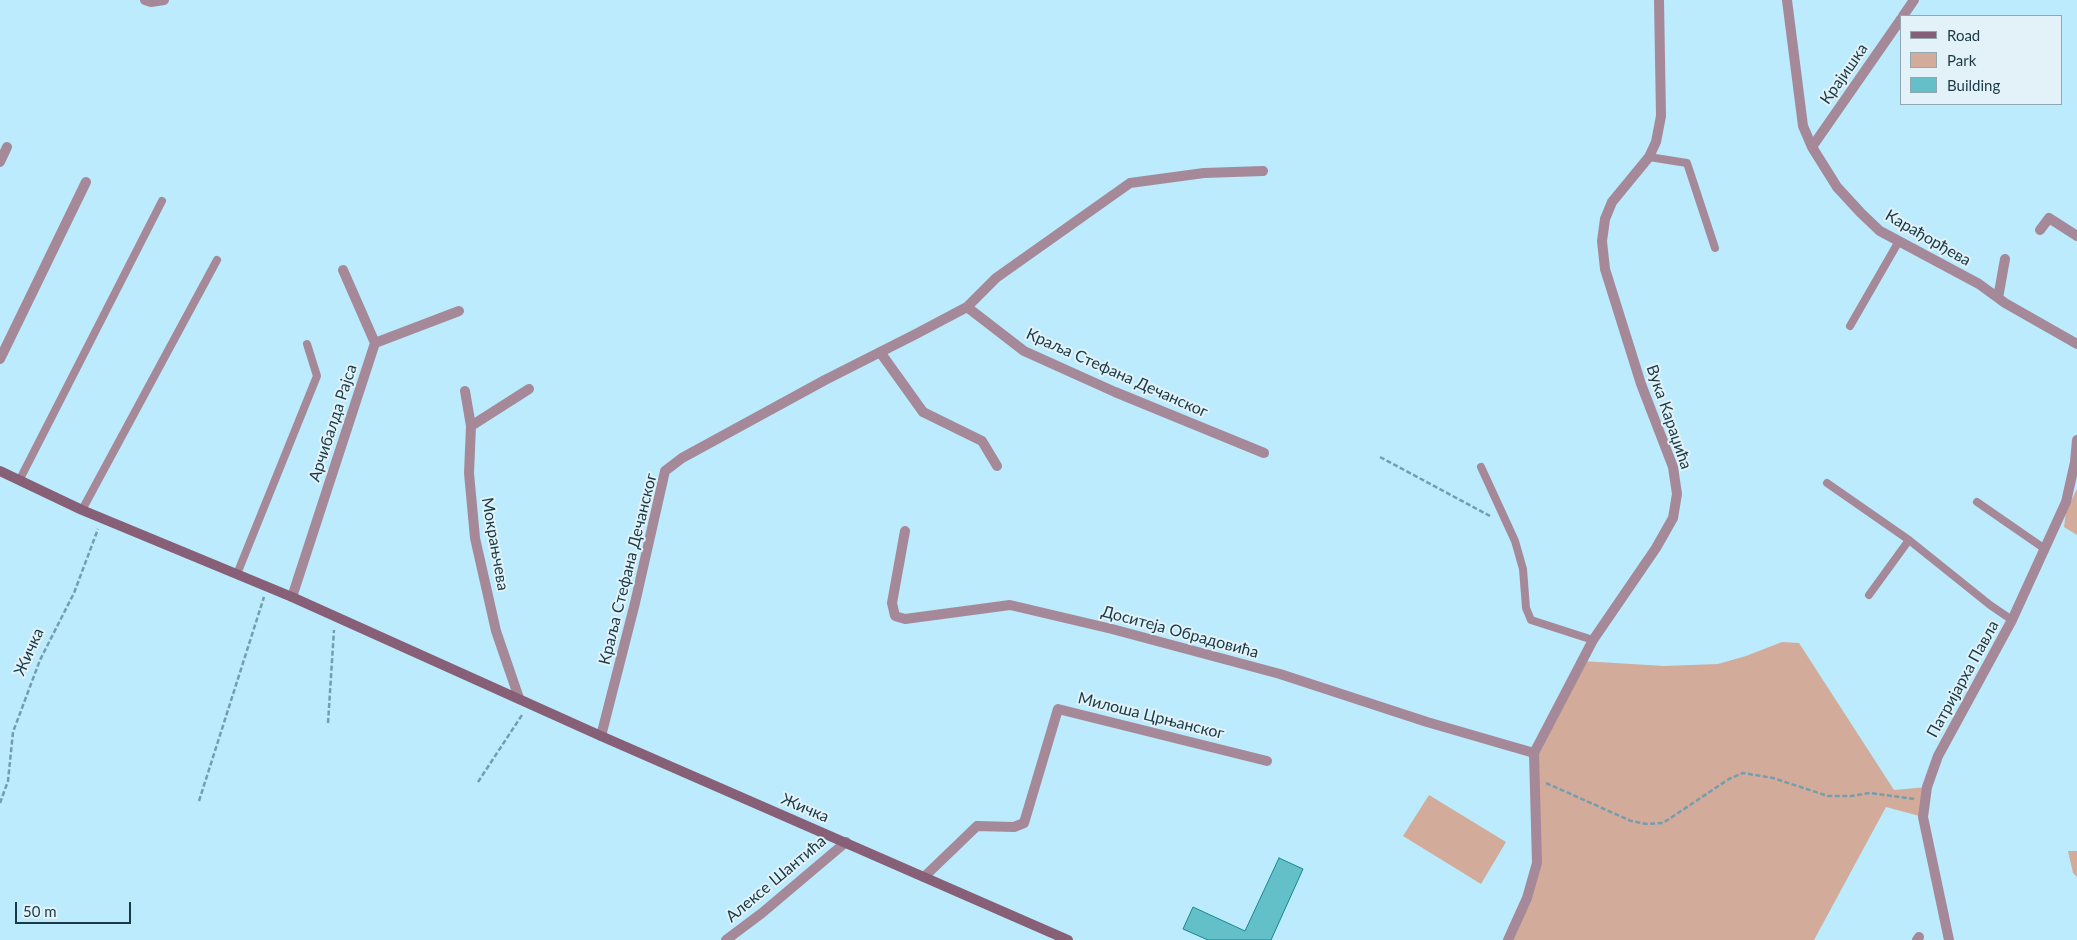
<!DOCTYPE html>
<meta charset="utf-8">
<style>
body{margin:0}
#map{position:relative;width:2077px;height:940px;overflow:hidden;background:#bbebfd;font-family:Lato,sans-serif}
canvas{display:block}
.legend{position:absolute;left:1900px;top:15px;width:162px;height:90px;box-sizing:border-box;background:#e3f2f8;border:1px solid #91a8b1;margin:0;padding:6px 9px;list-style:none;font-size:15px;color:#173a46}
.legend li{display:flex;align-items:center;gap:10px;height:25px}
.legend b{width:25px;border:1px solid #91a8b1}
.scale{position:absolute;left:15px;top:902px;width:116px;height:22px;box-sizing:border-box;border:2px solid #173a46;border-top:0;padding-left:6px;font-size:15px;line-height:18px;white-space:nowrap;color:#173a46;-webkit-text-stroke:4px #e3f2f8;paint-order:stroke}
</style>
<div id="map">
<canvas width="2077" height="940"></canvas>
<ul class="legend">
<li><b style="height:6px;background:#875f76"></b>Road</li>
<li><b style="height:14px;background:#d3ab9a"></b>Park</li>
<li><b style="height:14px;background:#63c0c9"></b>Building</li>
</ul>
<div class="scale">50 m</div>
</div>
<script>
const c = document.querySelector('canvas').getContext('2d');
c.lineJoin = 'round';
function paint(path, color) { c.fillStyle = color; c.fill(path, 'evenodd'); }
const shape = rows => new Path2D(rows.map(r => 'M' + r).join(''));
function strokePath(path, color, width, dash) { c.strokeStyle = color; c.lineWidth = width; c.lineCap = dash ? 'butt' : 'round'; c.setLineDash(dash || []); c.stroke(path); }
function drawText(font, color, halo, rows, align = 'center') {
  c.font = font + ' Lato,sans-serif'; c.lineWidth = 4; c.setLineDash([]); c.textBaseline = 'middle'; c.strokeStyle = halo; c.fillStyle = color; for (const [text, x, y, turn = 0] of rows) {
    c.save(); c.translate(x, y); c.rotate((+turn || 0) * Math.PI / 180); c.textAlign = isNaN(turn) ? turn : align; if (halo) c.strokeText(text, 0, 0); c.fillText(text, 0, 0); c.restore();
  }
}
paint(shape([
 [2077,489,2077,535,2064,527,2066,511],
 [1782,642,1799,643,1894,790,1927,787,1923,817,1886,807,1814,940,1508,940,1537,863,1534,753,1582,661,1664,666,1718,664,1746,656],
 [1429,795,1506,842,1481,884,1403,836],
 [2068,851,2077,851,2077,877,2073,873]
]), '#d3ab9a');
const building = shape([
 [1279,858,1303,869,1271,940,1208,940,1183,929,1193,907,1245,931,1279,858]
]);
paint(building, '#63c0c9');
strokePath(building, '#18868f', 1);
strokePath(shape([
 [1380,457,1490,516],
 [328,723,334,630],
 [478,782,522,715],
 [1546,783,1631,821,1647,824,1663,823,1729,779,1743,773,1773,778,1828,796,1851,796,1870,793,1914,799],
 [199,801,264,597],
 [0,803,8,781,13,732,40,660,74,593,98,529]
]), '#749eae', 2.5, [5, 2.5]);
strokePath(shape([
 [1649,157,1687,163,1715,248],
 [1850,326,1899,241],
 [1481,467,1515,541,1523,569,1526,608,1531,620,1593,640],
 [20,479,162,201],
 [1827,483,1909,540,1990,605,2012,620],
 [1977,502,2045,549],
 [82,510,217,260],
 [237,574,317,376,307,344],
 [1869,595,1909,540]
]), '#a68999', 8);
strokePath(shape([
 [145,0,151,2,164,0],
 [1787,0,1803,126,1812,147,1837,187,1860,212,1880,231,1979,284,2005,303,2077,344],
 [1903,16,1914,0],
 [1812,147,1901,19],
 [0,162,7,147],
 [2040,230,2049,218,2077,236],
 [343,270,375,343],
 [1998,298,2005,259],
 [967,307,1024,351,1115,392,1264,453],
 [880,352,923,412,982,441,997,466],
 [0,359,86,182],
 [465,391,471,426,469,473,475,538,496,631,519,698],
 [471,426,529,389],
 [905,531,892,603,895,616,905,619,1010,605,1112,629,1280,674,1427,722,1534,753],
 [292,597,375,343,459,311],
 [601,736,635,603,665,471,682,458,825,380,914,335,967,307,996,278,1130,183,1204,173,1263,171],
 [924,877,977,826,1014,827,1024,823,1058,709,1267,761],
 [726,940,762,913,846,842],
 [1508,940,1527,898,1537,863,1534,753,1593,640,1656,548,1673,518,1677,494,1673,467,1641,384,1605,269,1602,241,1605,219,1612,202,1649,157,1656,142,1661,116,1659,0],
 [1917,940,1919,937],
 [1949,940,1923,817,1927,787,1938,756,2012,620,2066,502,2075,462,2077,440]
]), '#a68999', 10);
strokePath(shape([
 [0,471,82,510,292,597,601,736,1068,940]
]), '#875f76', 10);
drawText('16px', '#173a46', '#e3f2f8', [
 ["Крајишка",1844,74,-55],
 ["Карађорђева",1928,238,30],
 ["Краља Стефана Дечанског",1117,373,24],
 ["Вука Караџића",1669,417,71],
 ["Арчибалда Рајса",333,423,-72],
 ["Мокрањчева",495,544,80],
 ["Краља Стефана Дечанског",628,569,-76],
 ["Доситеја Обрадовића",1180,632,15],
 ["Жичка",29,652,-66],
 ["Патријарха Павла",1963,679,-61],
 ["Милоша Црњанског",1151,716,14],
 ["Жичка",805,808,23],
 ["Алексе Шантића",776,879,-40]
]);
</script>
